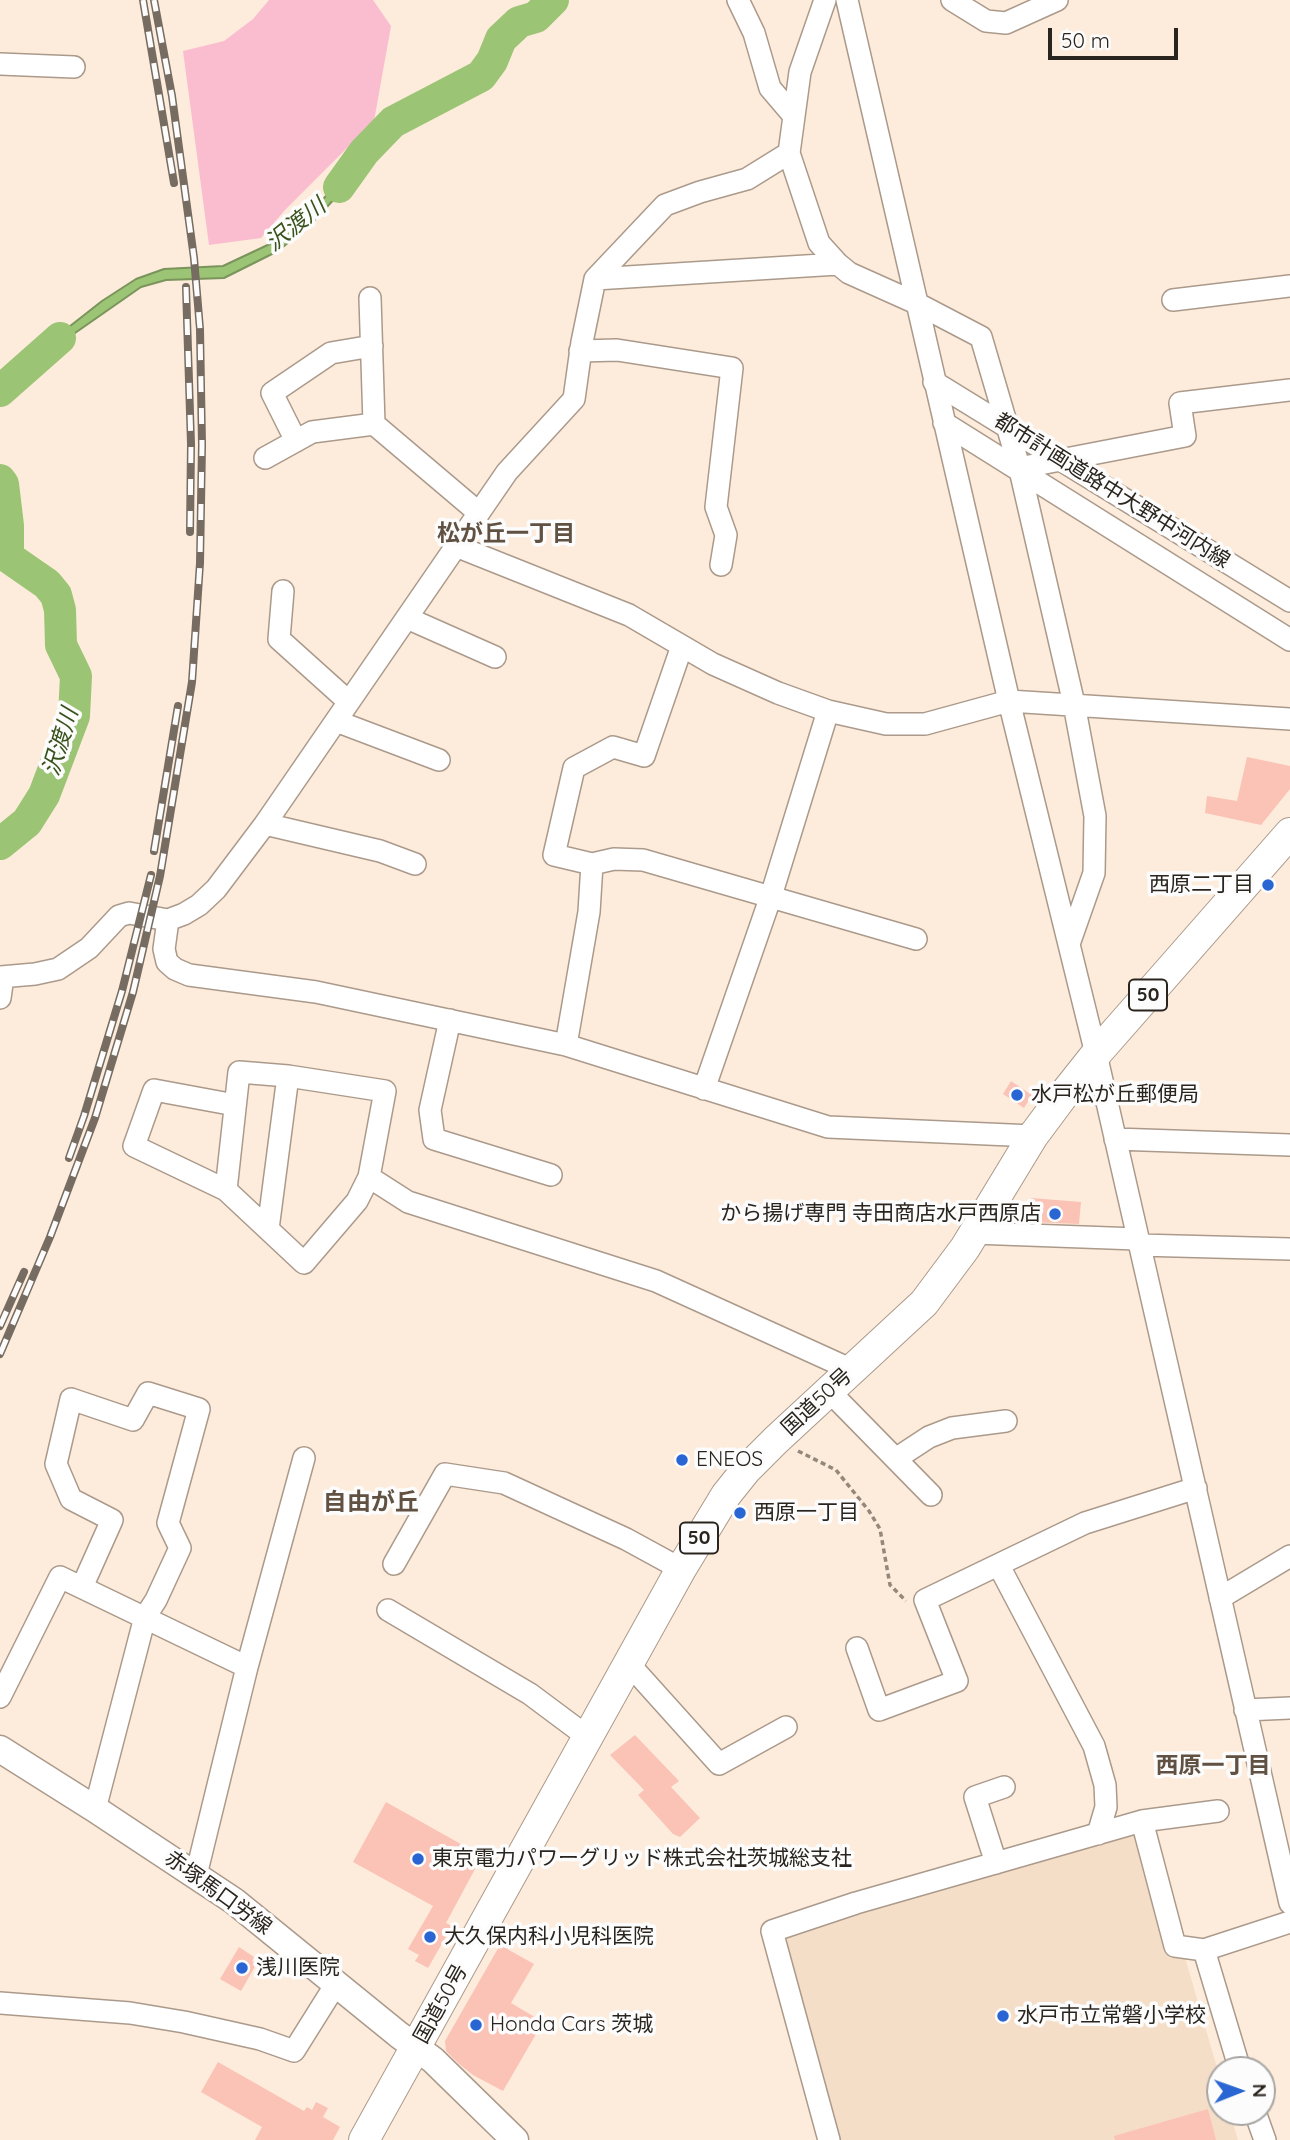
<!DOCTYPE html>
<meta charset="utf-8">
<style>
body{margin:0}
#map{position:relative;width:1290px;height:2140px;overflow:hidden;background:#fdecdb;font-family:Quicksand,sans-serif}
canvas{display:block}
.north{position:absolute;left:1206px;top:2056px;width:70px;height:70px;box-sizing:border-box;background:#fcfcfc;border:2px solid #a8a6a3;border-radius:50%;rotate:89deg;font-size:19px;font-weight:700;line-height:28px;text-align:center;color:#2a241e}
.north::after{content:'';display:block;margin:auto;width:24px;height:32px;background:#2966d3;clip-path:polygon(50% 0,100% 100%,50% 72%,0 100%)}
.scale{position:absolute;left:1048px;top:28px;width:130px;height:32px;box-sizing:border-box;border:4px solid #2a241e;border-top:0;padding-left:9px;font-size:21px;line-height:24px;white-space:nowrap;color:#2a241e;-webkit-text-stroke:5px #fcfcfc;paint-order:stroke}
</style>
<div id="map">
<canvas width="1290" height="2140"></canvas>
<div class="north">N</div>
<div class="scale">50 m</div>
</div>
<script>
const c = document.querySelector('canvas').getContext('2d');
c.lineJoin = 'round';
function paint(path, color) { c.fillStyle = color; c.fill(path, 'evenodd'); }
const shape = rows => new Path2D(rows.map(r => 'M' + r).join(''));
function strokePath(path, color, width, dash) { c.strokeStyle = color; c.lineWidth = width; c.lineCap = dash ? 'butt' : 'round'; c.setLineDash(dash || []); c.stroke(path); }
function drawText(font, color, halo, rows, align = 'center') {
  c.font = font + ' Quicksand,"Noto Sans JP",sans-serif'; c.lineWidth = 7; c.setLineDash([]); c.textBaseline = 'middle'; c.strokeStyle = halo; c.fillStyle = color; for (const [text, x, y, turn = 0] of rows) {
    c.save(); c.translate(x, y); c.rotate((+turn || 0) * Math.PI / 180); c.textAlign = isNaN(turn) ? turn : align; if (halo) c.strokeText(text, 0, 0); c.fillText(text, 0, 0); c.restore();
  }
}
paint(shape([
 [1136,1829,1184,1954,1220,2078,1220,2112,1230,2112,1238,2140,838,2140,781,1934]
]), '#f5dec8');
paint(shape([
 [269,0,373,0,391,26,374,121,285,210,261,238,209,245,183,51,224,41,253,19]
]), '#f9bdcf');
const water = shape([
 [361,149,367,155,338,195,311,224,278,251,224,278,166,280,141,287,65,340,29,370,23,363,102,301,136,279,164,269,223,266,274,242,306,216,333,189,361,149]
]);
paint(water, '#9cc475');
strokePath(water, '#7a945b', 2);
strokePath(shape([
 [339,187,364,152,393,122,481,76,492,61,501,39,519,22,536,17,553,0],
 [0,391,60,338],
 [0,480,3,484,8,526,8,557,47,584,56,595,60,610,61,645,76,676,74,716,44,795,27,822,0,844]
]), '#9cc475', 32);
paint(shape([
 [1247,757,1290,766,1290,789,1261,825,1205,813,1207,796,1237,801],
 [1011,1081,1032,1095,1024,1108,1003,1094],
 [1031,1198,1081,1202,1079,1224,1029,1222],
 [635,1735,679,1781,671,1787,700,1818,680,1837,673,1834,638,1795,644,1790,610,1755],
 [386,1802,482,1856,446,1923,452,1926,428,1968,415,1961,419,1955,408,1949,433,1906,353,1862],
 [500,1945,534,1964,511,2003,543,2022,503,2091,473,2075,458,2063,446,2051,445,2041],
 [239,1947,254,1957,252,1961,257,1963,241,1991,220,1979],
 [218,2062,304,2111,307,2107,312,2110,316,2102,328,2108,323,2117,340,2127,333,2140,255,2140,262,2127,201,2092],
 [1208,2109,1216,2140,1115,2140,1114,2136]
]), '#fbc2b6');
const minor = shape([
 [738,0,754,33,770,88,793,115],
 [825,0,800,72,789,153,819,243,838,264,849,273,916,303,981,337,1020,470,1074,704,1095,816,1094,873,1069,944],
 [847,0,1009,701,1096,1054,1290,1903],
 [952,0,986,21,1006,23,1057,0],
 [0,64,74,67],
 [595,279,838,264],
 [370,298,374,424],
 [1173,300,1290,286],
 [580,351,617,350,732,368,716,507,726,535,721,565],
 [934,382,1290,601],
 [944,423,1290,640],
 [296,441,272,393,331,353,372,346],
 [265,458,312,432,374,424,479,513],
 [1019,468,1185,436,1180,403,1290,390],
 [456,546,629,615,713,664,778,693,828,711,886,724,925,724,1009,701,1290,719],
 [283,591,279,639,349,702],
 [407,618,495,657],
 [336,721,439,760],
 [265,824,380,851,415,864],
 [592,864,614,859,643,860,916,939],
 [168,920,164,949,167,962,175,969,189,975,316,992,566,1045,828,1127,1033,1136],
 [0,977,35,974,58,969,89,948,119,916,129,913,168,920,184,914,199,905,216,889,265,824,507,472,574,399,582,342,595,279,665,205,700,192,747,179,789,153],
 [0,998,3,977],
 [450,1020,430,1110,434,1139,551,1175],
 [566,1045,589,912,592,864,554,855,574,768,613,747,644,756,682,646],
 [704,1089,771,896,828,711],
 [1115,1139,1290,1145],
 [369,1177,357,1201,304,1263,226,1190,239,1072,288,1076,385,1091,369,1177,408,1202,656,1281,852,1370],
 [226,1190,134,1146,154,1090,235,1105],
 [268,1229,288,1076],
 [974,1233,1137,1239],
 [1139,1245,1290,1249],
 [828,1390,931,1495],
 [897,1458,929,1437,952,1428,1006,1421],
 [394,1564,445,1474,504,1483,626,1539,681,1569],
 [999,1566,1094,1746,1105,1785,1106,1807,1098,1834],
 [82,1587,112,1520,71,1499,56,1464,71,1399,133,1420,148,1393,199,1409,168,1523,180,1548,156,1600,145,1617,95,1809],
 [1220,1598,1290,1556],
 [388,1610,530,1694,589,1738],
 [857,1648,879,1710,957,1681,925,1600,1085,1523,1196,1488],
 [630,1665,719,1764,786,1727],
 [0,1697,60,1577,247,1667],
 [1245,1710,1290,1708],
 [1142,1821,1218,1811],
 [996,1863,975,1797,1004,1787],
 [196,1875,247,1667,304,1458],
 [1204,1950,1240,2070],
 [0,2003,130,2013,184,2022,260,2039,294,2051,336,1984],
 [1255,2112,1265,2140],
 [829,2140,772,1931,856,1903,1142,1821,1175,1946,1204,1950,1290,1922]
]);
const major = shape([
 [0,1749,95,1809,234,1901,399,2035,433,2060,515,2140]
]);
const highway = shape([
 [364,2140,681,1569,726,1495,746,1470,776,1440,924,1303,965,1248,1033,1136,1065,1093,1096,1054,1290,833]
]);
strokePath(minor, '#ab9a8b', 24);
strokePath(major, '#ab9a8b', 29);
strokePath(highway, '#ab9a8b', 32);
strokePath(shape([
 [798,1451,836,1470,869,1511,880,1529,890,1585,906,1601]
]), '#94887d', 3.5, [5, 3.5]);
strokePath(minor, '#fff', 21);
strokePath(major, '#fff', 26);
strokePath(highway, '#fff', 30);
const rail = shape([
 [143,0,174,183],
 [186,287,191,444,190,532],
 [154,851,178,706],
 [69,1158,84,1116,122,991,151,875],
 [0,1326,24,1272],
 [0,1354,50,1237,95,1118,133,992,160,876,192,682,200,563,202,445,200,329,194,258,172,96,154,0]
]);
strokePath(rail, '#766c62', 8);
strokePath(rail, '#fcfcfc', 5, [16]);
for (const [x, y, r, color] of [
 [1268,885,7,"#2966d3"],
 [1017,1095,7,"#2966d3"],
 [1055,1214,7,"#2966d3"],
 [682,1460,7,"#2966d3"],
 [740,1513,7,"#2966d3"],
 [418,1859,7,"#2966d3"],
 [430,1937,7,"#2966d3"],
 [242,1968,7,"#2966d3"],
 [1003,2016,7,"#2966d3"],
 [476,2025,7,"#2966d3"]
]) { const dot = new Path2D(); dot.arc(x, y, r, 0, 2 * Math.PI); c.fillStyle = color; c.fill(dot); strokePath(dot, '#fcfcfc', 2.5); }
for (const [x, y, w] of [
 [1148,995,38],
 [699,1538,38]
]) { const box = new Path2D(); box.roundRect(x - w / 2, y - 15.5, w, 31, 5); c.fillStyle = '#fcfcfc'; c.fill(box); strokePath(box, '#2a241e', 2); }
drawText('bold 19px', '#2a241e', null, [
 ["50",1148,995],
 ["50",699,1538]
]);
drawText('21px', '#2a241e', '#fcfcfc', [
 ["都市計画道路中大野中河内線",1112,491,32],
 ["国道50号",817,1402,-43],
 ["赤塚馬口労線",218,1893,36],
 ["国道50号",441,2004,-61]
]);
drawText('21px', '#2a241e', '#fcfcfc', [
 ["西原二丁目",1254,885,"right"],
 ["水戸松が丘郵便局",1031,1095],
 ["から揚げ専門 寺田商店水戸西原店",1041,1214,"right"],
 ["ENEOS",696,1460],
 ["西原一丁目",754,1513],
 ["東京電力パワーグリッド株式会社茨城総支社",432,1859],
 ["大久保内科小児科医院",444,1937],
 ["浅川医院",256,1968],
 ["水戸市立常磐小学校",1017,2016],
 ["Honda Cars 茨城",490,2025]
], 'left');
drawText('italic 23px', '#39521c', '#fcfcfc', [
 ["沢渡川",296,225,-39],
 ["沢渡川",61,742,-73]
]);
drawText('bold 23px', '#605143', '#fcfcfc', [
 ["松が丘一丁目",506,534],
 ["西原一丁目",1213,1766]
]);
drawText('bold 24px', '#605143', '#fcfcfc', [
 ["自由が丘",371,1503]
]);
</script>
